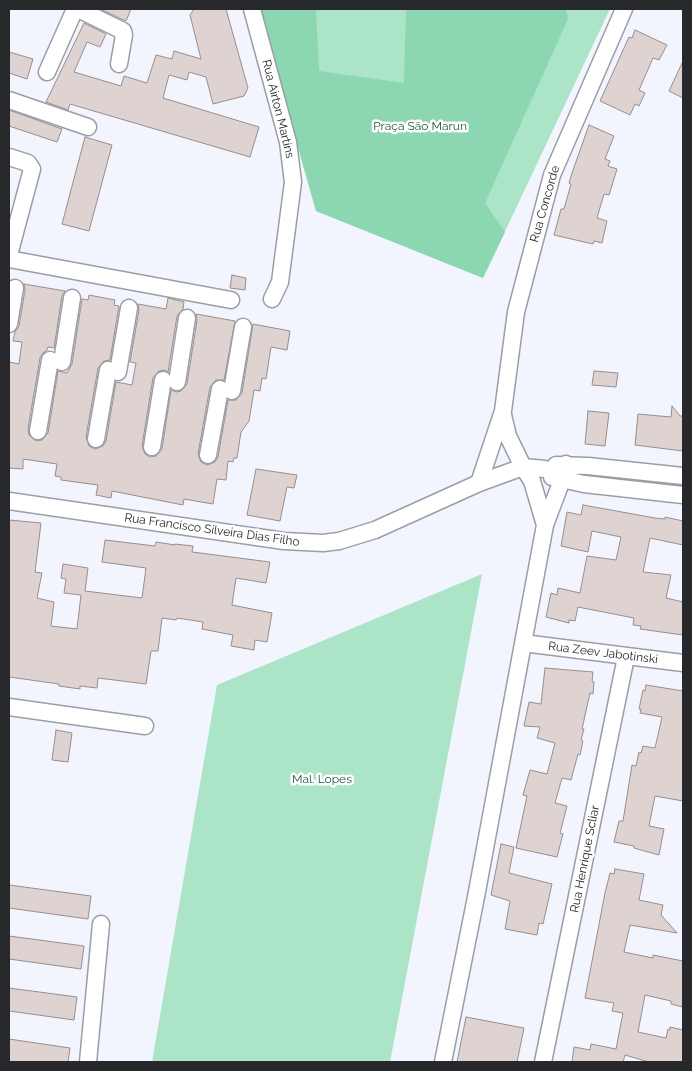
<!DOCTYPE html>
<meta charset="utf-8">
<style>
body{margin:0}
#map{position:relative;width:692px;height:1071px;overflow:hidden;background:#f2f5fe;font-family:Raleway,sans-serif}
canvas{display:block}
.frame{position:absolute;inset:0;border:10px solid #27282b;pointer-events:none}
</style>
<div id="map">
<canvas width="692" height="1071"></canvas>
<div class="frame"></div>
</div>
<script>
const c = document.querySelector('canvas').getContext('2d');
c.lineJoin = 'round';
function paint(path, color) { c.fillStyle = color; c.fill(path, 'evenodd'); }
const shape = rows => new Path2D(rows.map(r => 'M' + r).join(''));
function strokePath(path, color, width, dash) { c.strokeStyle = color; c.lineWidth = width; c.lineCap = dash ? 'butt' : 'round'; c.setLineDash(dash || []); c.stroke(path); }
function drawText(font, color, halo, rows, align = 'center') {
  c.font = font + ' Raleway,sans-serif'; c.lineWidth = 5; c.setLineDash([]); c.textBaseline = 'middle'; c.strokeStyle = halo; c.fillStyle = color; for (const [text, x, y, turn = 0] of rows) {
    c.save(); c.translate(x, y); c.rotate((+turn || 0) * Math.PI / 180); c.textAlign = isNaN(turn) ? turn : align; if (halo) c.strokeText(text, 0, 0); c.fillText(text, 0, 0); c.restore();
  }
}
paint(shape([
 [259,9,610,9,483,278,316,211],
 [482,574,390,1062,152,1062,217,685]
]), '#ace4c7');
paint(shape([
 [259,9,316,9,319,71,404,83,406,9,566,9,568,19,485,203,505,232,483,278,316,211]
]), '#8cd6b1');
const building = shape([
 [100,9,131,9,126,21,100,9],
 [194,9,226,9,248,88,244,96,213,104,206,77,189,72,187,80,169,75,163,98,259,127,250,157,70,104,68,110,46,102,84,23,106,34,100,47,87,42,74,72,121,86,124,76,147,83,156,55,172,59,174,51,201,59,190,15,194,9],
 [635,30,667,45,659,60,653,58,639,90,645,93,639,106,635,104,630,115,600,101,629,37,632,38,635,30],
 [9,52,33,59,27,79,9,73,9,52],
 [683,61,683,98,669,91,683,61],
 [9,110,62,129,57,142,9,126,9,110],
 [589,125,614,136,605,159,610,161,608,166,617,169,609,195,604,194,597,218,607,221,602,243,594,241,593,244,554,235,561,209,564,209,571,184,569,183,572,173,589,125],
 [85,137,112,145,89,231,62,224,85,137],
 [232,275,246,278,245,290,230,288,232,275],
 [24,284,65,291,62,296,54,348,48,347,47,350,43,353,40,358,28,429,29,435,36,441,42,440,48,433,58,371,67,373,72,364,82,299,88,300,89,295,115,300,114,305,119,306,110,360,104,361,98,368,86,437,89,446,95,449,103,446,106,441,116,382,132,385,136,363,130,362,139,310,138,304,166,309,168,298,184,302,183,309,177,316,168,372,164,370,159,371,153,378,142,446,145,454,150,457,156,456,162,449,171,390,176,392,181,391,187,384,197,320,196,314,235,321,224,380,216,380,210,387,198,454,201,462,207,465,215,462,218,457,228,400,236,400,242,393,253,324,290,331,287,350,271,347,266,379,262,378,260,391,254,390,249,421,241,432,237,458,234,458,233,462,228,461,226,480,217,479,213,504,184,499,183,505,112,491,111,498,96,495,98,485,61,480,61,477,55,476,57,464,23,459,23,469,9,468,9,362,19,364,22,342,13,341,15,332,19,326,25,290,24,284],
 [594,371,618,373,616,387,592,385,594,371],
 [672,406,680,416,683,416,683,451,635,445,638,414,671,417,672,406],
 [588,411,609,413,605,446,585,444,588,411],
 [256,469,297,475,294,488,287,487,280,521,247,515,256,469],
 [583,505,655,518,665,519,665,517,683,521,683,545,650,538,643,572,671,575,666,598,683,602,683,635,640,629,641,626,633,625,634,618,578,607,575,621,569,620,569,623,546,617,551,593,557,595,558,588,580,593,587,556,616,560,621,537,592,531,588,552,561,546,567,512,581,515,583,505],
 [9,520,41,523,35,572,42,573,37,598,54,602,51,626,77,629,81,595,64,593,66,579,61,578,63,564,88,568,85,591,142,598,146,568,102,562,105,540,155,546,156,542,175,545,175,544,193,546,192,552,270,562,266,583,236,578,232,605,272,613,267,642,255,640,254,650,231,646,233,635,202,629,203,622,177,618,176,620,162,618,158,651,151,651,146,684,98,678,97,688,80,686,80,689,59,686,59,684,9,677,9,520],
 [545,668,593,672,592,681,594,682,593,694,590,693,582,729,584,729,581,740,583,741,580,755,578,754,571,780,562,778,555,803,567,806,560,833,563,834,557,857,516,848,527,796,523,795,530,770,547,774,555,743,537,738,540,727,524,726,529,702,541,704,545,668],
 [646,685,683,691,683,801,655,796,649,826,664,829,659,855,634,848,634,846,614,842,619,821,623,821,632,765,636,766,639,752,641,753,643,746,655,748,662,717,640,713,641,709,639,709,643,690,645,691,646,685],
 [56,730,72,733,68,762,52,760,56,730],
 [501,844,514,847,509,873,552,884,543,924,539,923,537,935,505,929,510,901,491,895,501,844],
 [615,869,644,874,639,900,663,905,661,915,677,933,630,925,624,952,653,958,653,955,683,961,683,1007,671,1004,671,1001,645,995,638,1032,666,1038,668,1029,670,1030,670,1027,683,1030,683,1062,649,1062,625,1055,623,1062,572,1062,574,1047,590,1050,591,1044,616,1049,623,1013,612,1011,614,1003,585,998,605,893,610,873,614,874,615,869],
 [9,885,91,896,88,919,9,908,9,885],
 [9,936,84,946,81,969,9,959,9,936],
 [9,988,77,997,74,1020,9,1011,9,988],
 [466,1017,524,1028,517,1062,457,1062,466,1017],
 [9,1039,70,1048,68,1062,9,1062,9,1039]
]);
paint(building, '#dfd3d2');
strokePath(building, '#988d8c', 1);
const minor = shape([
 [78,9,123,31,124,35,119,64],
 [252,9,288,142,293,182,280,282,272,299],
 [47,72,75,9],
 [9,100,88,127],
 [9,157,28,163,32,169,9,255],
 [9,259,231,300],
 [9,324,15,288],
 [62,362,72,298],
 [118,372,129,308],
 [177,382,187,318],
 [232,391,243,327],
 [503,415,508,436,523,467,532,481,545,525],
 [38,431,50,360],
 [96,439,108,370],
 [152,447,163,380],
 [208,455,220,389],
 [556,465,588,466,683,476],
 [552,477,584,484,683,495],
 [479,483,503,411,516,312,552,175,624,9],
 [9,501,284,541,323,543,339,541,375,530,479,483,523,467,545,469],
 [523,643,683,663],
 [9,707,145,726],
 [88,1062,101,924],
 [443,1062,476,897,545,525,562,480,566,464],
 [543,1062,626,657]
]);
strokePath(minor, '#9b9ea7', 19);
strokePath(minor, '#fff', 16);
drawText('12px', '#27282b', '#fff', [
 ["Rua Airton Martins",278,109,76],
 ["Rua Concorde",545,204,-74],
 ["Rua Francisco Silveira Dias Filho",212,530,8],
 ["Rua Zeev Jabotinski",603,653,7],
 ["Rua Henrique Scliar",585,859,-79]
]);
drawText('12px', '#1c553c', '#fff', [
 ["Praça São Marun",420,126],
 ["Mal. Lopes",322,779]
]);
</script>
